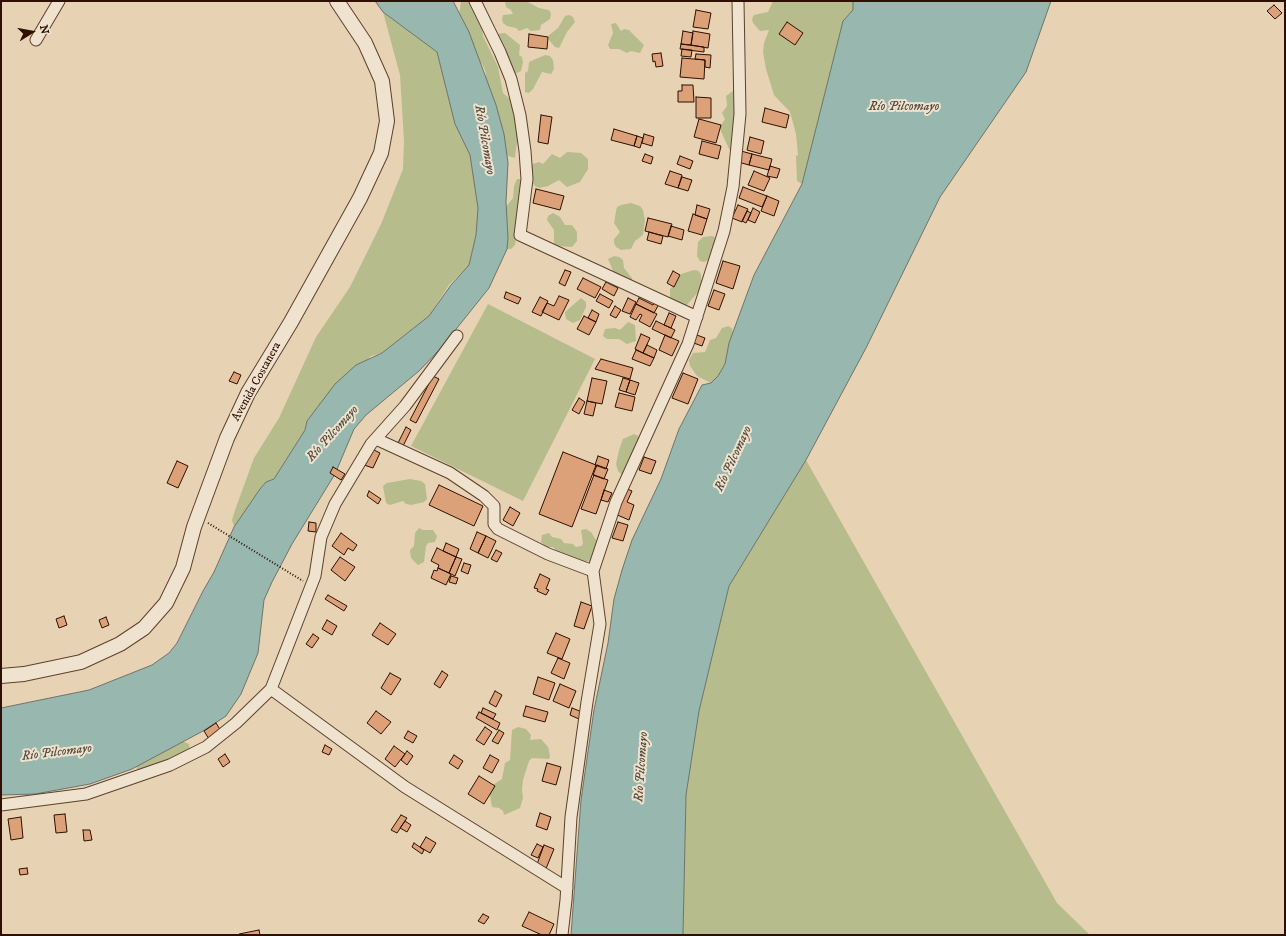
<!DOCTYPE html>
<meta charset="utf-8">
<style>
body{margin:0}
#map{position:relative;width:1286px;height:936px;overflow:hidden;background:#e7d3b3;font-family:"IM FELL DW Pica",serif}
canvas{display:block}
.frame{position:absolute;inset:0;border:2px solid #2e0f00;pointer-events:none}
.north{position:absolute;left:12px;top:12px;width:40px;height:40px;-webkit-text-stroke:3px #efe2ce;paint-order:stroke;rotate:79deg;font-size:11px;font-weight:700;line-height:16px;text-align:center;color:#2e0f00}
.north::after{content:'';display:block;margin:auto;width:14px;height:18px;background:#2e0f00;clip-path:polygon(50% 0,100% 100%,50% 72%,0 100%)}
</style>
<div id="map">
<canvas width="1286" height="936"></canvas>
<div class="frame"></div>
<div class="north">N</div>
</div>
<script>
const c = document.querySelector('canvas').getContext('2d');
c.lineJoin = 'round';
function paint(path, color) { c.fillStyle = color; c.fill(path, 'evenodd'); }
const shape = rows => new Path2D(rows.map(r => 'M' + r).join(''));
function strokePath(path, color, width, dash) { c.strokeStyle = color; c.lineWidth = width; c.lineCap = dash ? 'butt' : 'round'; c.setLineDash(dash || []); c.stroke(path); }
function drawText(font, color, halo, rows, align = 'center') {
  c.font = font + ' "IM FELL DW Pica",serif'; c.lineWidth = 4; c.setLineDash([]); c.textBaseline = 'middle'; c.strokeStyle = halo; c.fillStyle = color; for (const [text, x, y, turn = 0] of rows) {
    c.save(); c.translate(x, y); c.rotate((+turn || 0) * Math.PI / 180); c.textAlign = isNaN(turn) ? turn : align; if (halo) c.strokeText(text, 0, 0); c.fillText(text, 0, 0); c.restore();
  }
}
paint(shape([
 [461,1,472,1,482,28,483,36,498,67,503,93,511,100,513,106,518,133,515,158,508,156,504,150,482,78,486,75,485,70,482,64,471,54,459,16],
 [505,1,526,1,539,8,549,10,551,14,550,19,541,25,540,30,531,31,527,28,519,31,516,28,507,26,503,23,502,19,503,15,513,14,511,10,506,7],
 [773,1,853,1,853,10,843,21,802,184,797,181,796,156,798,155,796,134,790,112,774,95,766,69,763,52,764,43,769,30,760,31,753,23,752,19,754,15,768,12],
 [383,12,437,52,455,124,470,155,478,208,476,235,469,265,449,285,429,316,382,353,371,356,306,422,305,430,274,479,266,482,260,489,234,527,232,520,235,510,254,458,279,418,316,337,350,287,381,224,403,169,404,141,400,75],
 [569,15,573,17,575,22,567,32,559,48,555,47,549,40,548,36,558,28,565,16],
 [616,23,621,31,624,29,629,30,644,45,640,53,631,51,627,53,619,49,610,49,608,45,613,33,611,24],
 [505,33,520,45,519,55,522,57,523,62,521,71,517,73,512,74,496,34],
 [545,55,550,56,553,60,554,69,551,74,542,72,533,89,529,93,525,92,525,73,528,71,529,62],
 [737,69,733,152,729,149,720,129,721,125,725,119,722,113,727,106,726,96,733,91,734,72],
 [567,152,581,153,588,159,588,169,580,182,567,187,559,180,548,186,539,188,535,186,529,179,530,165,539,162,543,164,552,154,560,158],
 [517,179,525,179,518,232,515,245,511,249,506,249,508,230,505,208,513,198,514,186],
 [631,203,640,206,643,210,645,220,643,235,635,241,631,249,621,250,616,247,614,243,614,239,620,232,614,223,616,211,617,207,621,205],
 [553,213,560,217,565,225,572,225,577,232,577,241,572,247,558,246,554,243,554,230,547,220,548,216],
 [718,232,711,259,704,262,700,261,697,256,698,242,703,237,713,236,716,239],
 [614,256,619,257,623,260,624,268,632,278,632,283,614,273,608,259],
 [694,270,699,271,701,275,702,284,698,292,687,305,678,306,670,302,670,289,677,282,681,274],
 [581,298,586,302,586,307,580,320,573,323,566,319,565,312],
 [488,304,595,359,523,501,411,446],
 [628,322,635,325,636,341,627,344,619,339,607,339,603,336,605,329,615,328,620,330],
 [728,326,732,328,733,333,729,343,726,362,718,376,711,383,697,376,690,366,689,360,693,353,705,352,710,340,716,338,722,328],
 [634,434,642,438,623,476,618,471,616,464,619,450,623,439],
 [806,460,1057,903,1090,935,683,935,686,795,699,711,729,586],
 [410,479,421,481,425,484,427,499,424,502,411,505,406,504,403,501,390,505,386,503,383,486,387,483],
 [419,528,423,530,433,530,437,536,435,542,428,543,426,546,424,562,418,565,411,558,410,550,414,546,415,533],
 [586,529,591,532,598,543,594,560,584,562,576,558,568,558,566,554,559,554,553,547,546,547,541,542,542,535,549,533,552,537,561,539,564,543,573,544,576,547,581,546,583,544,581,530],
 [518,727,526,729,531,735,530,740,541,739,548,747,550,756,549,759,532,758,529,761,523,780,522,789,523,798,520,808,504,815,503,811,499,808,492,807,489,790,491,786,502,779,505,763,510,760,512,730],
 [182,741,189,744,190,753,138,771,137,769,136,765]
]), '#b7bc8c');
const water = shape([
 [375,1,453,1,469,32,496,105,504,134,508,163,506,202,508,238,507,249,489,288,441,348,419,371,366,415,354,429,335,474,292,544,272,582,264,600,258,653,241,694,226,716,203,731,132,769,90,784,35,794,1,795,1,708,89,690,152,665,169,653,177,643,203,591,214,572,234,527,260,489,266,482,274,479,305,430,307,421,335,384,356,365,382,353,429,316,451,285,469,265,476,235,478,208,470,155,455,124,437,52,383,12,375,1],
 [853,1,1051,1,1026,72,940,197,866,348,806,460,729,586,699,711,686,795,683,935,571,935,581,800,594,710,608,643,614,599,622,570,632,540,661,479,679,429,702,385,711,383,718,376,725,364,729,343,754,275,802,184,843,21,853,10,853,1]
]);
paint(water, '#97b7af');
strokePath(water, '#6d7469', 1);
const building = shape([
 [1274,5,1282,13,1275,19,1267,11,1274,5],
 [696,10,711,13,708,29,693,27,696,10],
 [787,22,803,33,795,45,779,34,787,22],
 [683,31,693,33,691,45,681,44,683,31],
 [693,31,710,34,708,48,691,45,693,31],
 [529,34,548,37,547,49,528,47,529,34],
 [681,44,704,47,704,52,680,49,681,44],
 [682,49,692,50,691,57,681,56,682,49],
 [661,53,663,66,656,67,655,61,653,62,652,54,661,53],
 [696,54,711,55,710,68,705,67,705,60,695,59,696,54],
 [682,58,705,60,704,79,680,77,682,58],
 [682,85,693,85,694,102,678,102,678,91,682,91,682,85],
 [696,97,711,98,711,118,696,118,696,97],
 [765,108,789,115,786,128,762,122,765,108],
 [541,115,552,117,548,144,538,142,541,115],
 [699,119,721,125,716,143,694,137,699,119],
 [614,129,637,136,634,146,611,140,614,129],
 [644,134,654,137,652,146,642,143,644,134],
 [637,136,643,138,640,148,634,146,637,136],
 [750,137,764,141,761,154,747,150,750,137],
 [702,141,721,146,718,159,699,154,702,141],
 [741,151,752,154,749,165,738,162,741,151],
 [645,154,653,157,651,164,642,161,645,154],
 [752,154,772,159,769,170,749,165,752,154],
 [680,156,693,161,690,169,677,164,680,156],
 [770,166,780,169,777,178,767,176,770,166],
 [670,171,682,175,678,188,665,184,670,171],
 [754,171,770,178,764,191,748,185,754,171],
 [682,177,692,180,688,191,678,188,682,177],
 [743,187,767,196,762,207,739,198,743,187],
 [536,189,564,196,560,210,533,203,536,189],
 [767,196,779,201,774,216,761,211,767,196],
 [697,205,710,209,707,219,695,215,697,205],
 [738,205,748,209,742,222,732,218,738,205],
 [753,208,760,212,755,223,748,220,753,208],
 [747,211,751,213,746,223,742,221,747,211],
 [693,214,707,219,702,235,688,231,693,214],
 [648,218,672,224,668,237,645,231,648,218],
 [671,226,684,230,682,240,668,236,671,226],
 [649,232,663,236,661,244,647,240,649,232],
 [723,261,740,266,733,289,716,283,723,261],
 [565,270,571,272,565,286,559,283,565,270],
 [673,271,680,275,674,287,667,283,673,271],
 [583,278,601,287,595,298,577,289,583,278],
 [606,282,618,288,614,296,602,289,606,282],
 [714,290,725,294,719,310,708,306,714,290],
 [506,292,521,298,518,304,504,298,506,292],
 [600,294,613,301,609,308,596,301,600,294],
 [559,296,569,300,559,320,542,312,547,303,554,306,559,296],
 [540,297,548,301,541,316,532,312,540,297],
 [628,298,636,302,630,314,622,311,628,298],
 [639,298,653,305,655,302,659,304,654,313,636,304,639,298],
 [636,304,657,314,650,327,639,321,642,315,640,314,636,320,630,317,636,304],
 [615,306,621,310,616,318,610,315,615,306],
 [592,310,599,314,596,322,588,318,592,310],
 [669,313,676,316,671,328,664,325,669,313],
 [584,316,596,322,589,335,577,329,584,316],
 [656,321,675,330,671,338,652,329,656,321],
 [641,334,650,338,643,353,635,349,641,334],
 [694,334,705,338,702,346,691,342,694,334],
 [665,335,679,341,672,356,659,350,665,335],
 [647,345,657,350,654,358,643,353,647,345],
 [636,350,654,358,650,366,632,359,636,350],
 [601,359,633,368,630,379,595,369,601,359],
 [234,372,241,375,237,384,229,381,234,372],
 [683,373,698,379,688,404,672,398,683,373],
 [433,376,439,379,416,423,410,420,433,376],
 [592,378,607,381,602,404,587,401,592,378],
 [623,378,630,380,626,392,619,390,623,378],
 [630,380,639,383,635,395,626,392,630,380],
 [619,393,635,397,632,411,615,407,619,393],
 [579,398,585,402,579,414,572,410,579,398],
 [587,401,596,403,593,416,584,414,587,401],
 [406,427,411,430,402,448,397,445,406,427],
 [372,449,380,453,373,468,364,465,372,449],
 [563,452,596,465,572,527,539,514,563,452],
 [598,456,609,460,606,469,595,465,598,456],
 [644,457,656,461,651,474,639,470,644,457],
 [177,461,188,466,178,488,167,483,177,461],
 [597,465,608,469,604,479,593,475,597,465],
 [333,467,345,474,341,480,330,473,333,467],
 [594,475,608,480,596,514,581,509,594,475],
 [439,485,483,506,474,526,429,505,439,485],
 [625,488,632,491,627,502,634,505,629,520,615,514,625,488],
 [604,490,612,493,608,502,601,500,604,490],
 [369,491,381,499,378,504,367,496,369,491],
 [510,507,520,513,513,526,503,520,510,507],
 [309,522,316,523,316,532,308,531,309,522],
 [618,522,628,525,623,541,612,538,618,522],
 [477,532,486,536,478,553,470,549,477,532],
 [341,533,357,545,353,551,348,548,344,555,332,546,341,533],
 [486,536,496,541,488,558,478,553,486,536],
 [446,543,459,549,456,557,443,551,446,543],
 [437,548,456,557,449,573,438,568,439,565,431,561,437,548],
 [496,550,502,553,497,562,491,559,496,550],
 [340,557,355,567,345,581,331,570,340,557],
 [456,557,462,559,455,576,449,573,456,557],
 [464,563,471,565,468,574,461,571,464,563],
 [438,568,451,574,446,585,431,578,434,570,437,571,438,568],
 [540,574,550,579,546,589,549,590,546,595,537,591,538,589,534,588,540,574],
 [451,576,458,578,456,584,449,582,451,576],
 [328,595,347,606,344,611,325,599,328,595],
 [581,602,592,606,584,629,574,626,581,602],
 [64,616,67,625,59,628,56,619,64,616],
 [106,617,109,625,102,628,99,620,106,617],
 [327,620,337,626,332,635,322,629,327,620],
 [380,623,396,634,388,645,372,635,380,623],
 [556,633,570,639,562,659,547,653,556,633],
 [313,634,319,638,312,648,306,644,313,634],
 [558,658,570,663,564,679,551,673,558,658],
 [442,671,448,675,440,688,434,684,442,671],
 [390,673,401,679,391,695,381,688,390,673],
 [538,677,555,683,549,700,533,694,538,677],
 [560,684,576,691,569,708,553,701,560,684],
 [495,691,502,695,496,707,489,703,495,691],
 [526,706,548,712,545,722,523,716,526,706],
 [483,708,496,714,493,719,481,713,483,708],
 [572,708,582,712,579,719,570,715,572,708],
 [376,711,391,722,381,734,367,723,376,711],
 [479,712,500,723,497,730,476,718,479,712],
 [216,723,221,731,209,739,204,731,216,723],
 [485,727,492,732,484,745,476,740,485,727],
 [499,730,504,733,498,744,492,741,499,730],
 [408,731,417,736,413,743,404,738,408,731],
 [325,745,332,749,329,755,322,752,325,745],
 [394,746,405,754,395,767,385,759,394,746],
 [407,751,413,756,407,765,401,760,407,751],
 [225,754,230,762,223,767,218,759,225,754],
 [454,755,463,761,458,769,449,763,454,755],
 [490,755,499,760,492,773,483,768,490,755],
 [547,763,561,767,556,785,542,781,547,763],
 [479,776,495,786,484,804,468,794,479,776],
 [540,813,551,817,547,830,536,826,540,813],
 [65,814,67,832,56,833,54,815,65,814],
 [401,815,407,818,397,833,391,830,401,815],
 [21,817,23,838,11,840,8,819,21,817],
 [405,821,411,825,407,832,400,828,405,821],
 [83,830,90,830,92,840,84,841,83,830],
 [426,837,436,843,430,853,420,847,426,837],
 [414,843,424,850,422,854,412,847,414,843],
 [537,844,543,847,538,858,531,855,537,844],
 [544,845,554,849,545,871,536,867,544,845],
 [27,868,28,874,20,875,19,869,27,868],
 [529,912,554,924,549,935,542,935,522,926,529,912],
 [483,914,489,917,484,924,478,921,483,914],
 [259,930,260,935,239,935,239,934,259,930]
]);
paint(building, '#dca178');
strokePath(building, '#2e0f00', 1);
const minor = shape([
 [475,1,500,52,511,79,520,115,525,151,527,179,520,235,697,317],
 [36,40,59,1],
 [376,439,450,473,484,496,494,506,494,524,498,529,548,554,593,571],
 [271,689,405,787,567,888],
 [1,805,86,794,170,765,206,747,236,723,271,689,315,576,321,537,335,504,371,444,405,406,457,336],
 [562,935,566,900,571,817,587,702,600,624,593,571,616,502,688,344,724,231,733,187,740,114,738,1]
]);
const tertiary = shape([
 [1,676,24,674,81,662,120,644,144,628,166,603,183,568,194,527,227,438,248,393,291,322,360,198,381,153,387,121,382,81,365,43,337,1]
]);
strokePath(minor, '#5c402d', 13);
strokePath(tertiary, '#5c402d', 16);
strokePath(shape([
 [208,523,303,581]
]), '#2e0f00', 2, [1, 2]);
strokePath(minor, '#efe2ce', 11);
strokePath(tertiary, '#efe2ce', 14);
drawText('12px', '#2e0f00', '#efe2ce', [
 ["Avenida Costanera",257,382,-61]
]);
drawText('italic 13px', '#534a3d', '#efe2ce', [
 ["Río Pilcomayo",904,107],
 ["Río Pilcomayo",484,140,80],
 ["Río Pilcomayo",333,434,-48],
 ["Río Pilcomayo",734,459,-65],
 ["Río Pilcomayo",57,753,-7],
 ["Río Pilcomayo",642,767,-86]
]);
</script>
